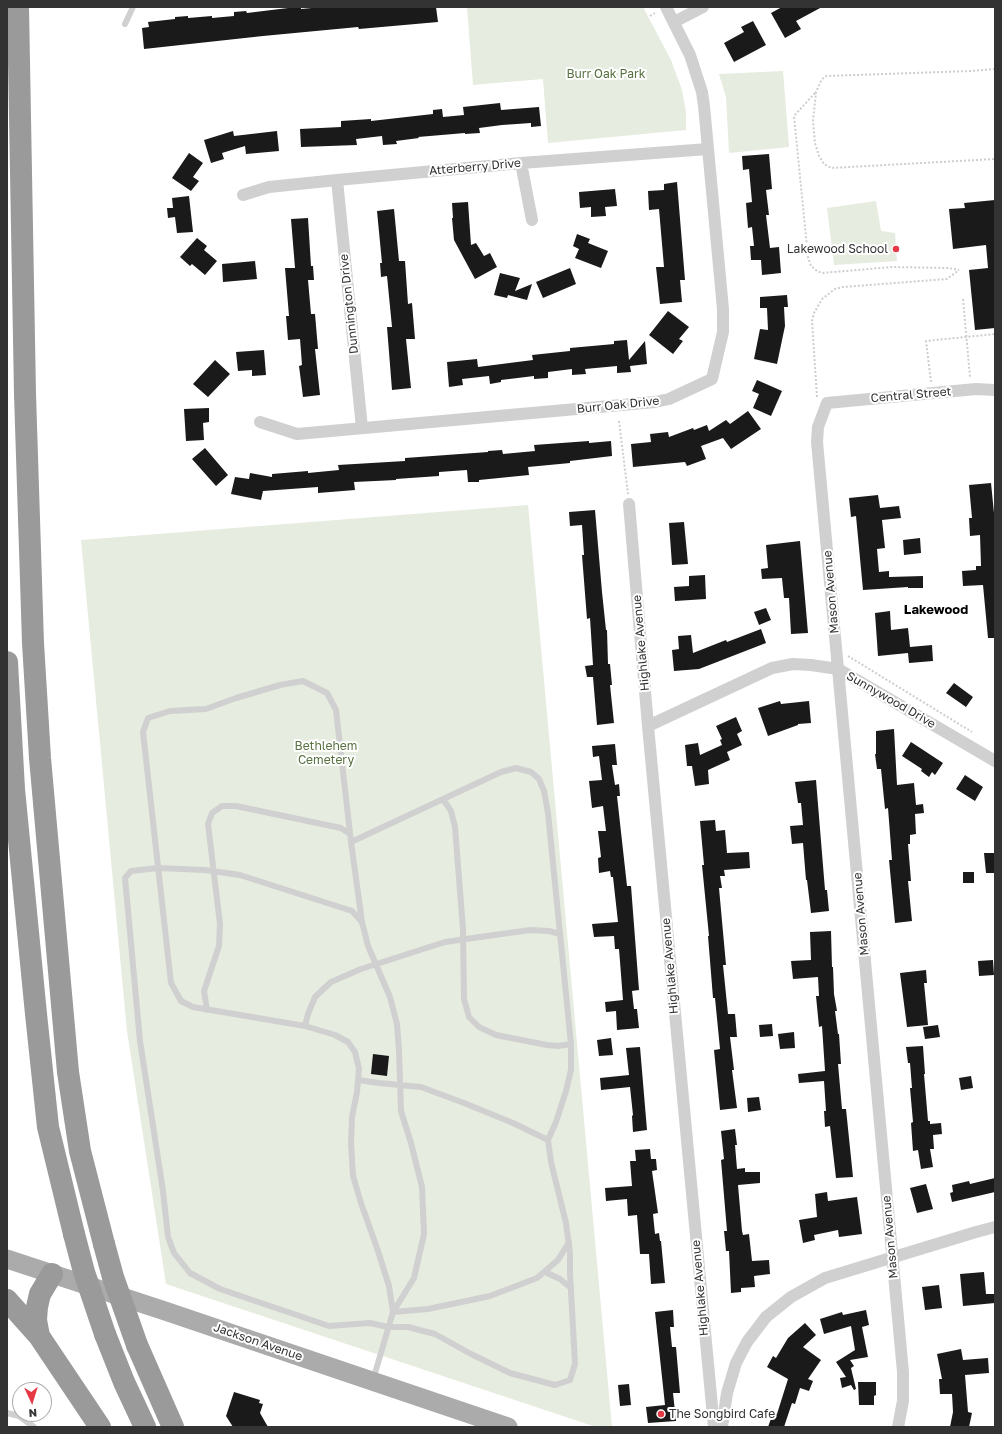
<!DOCTYPE html>
<style>
body{margin:0}
#map{position:relative;width:1002px;height:1434px;overflow:hidden;background:#fff;font-family:"Golos Text",sans-serif}
canvas{display:block}
.frame{position:absolute;inset:0;border:8px solid #333;pointer-events:none}
.north{position:absolute;left:12px;top:1382px;width:40px;height:40px;box-sizing:border-box;background:#fff;border:1px solid #adadad;border-radius:50%;rotate:176deg;font-size:11px;font-weight:700;line-height:16px;text-align:center;color:#333}
.north::after{content:'';display:block;margin:auto;width:14px;height:18px;background:#e63946;clip-path:polygon(50% 0,100% 100%,50% 72%,0 100%)}
</style>
<div id="map">
<canvas width="1002" height="1434"></canvas>
<div class="frame"></div>
<div class="north">N</div>
</div>
<script>
const c = document.querySelector('canvas').getContext('2d');
c.lineJoin = 'round';
function paint(path, color) { c.fillStyle = color; c.fill(path, 'evenodd'); }
const shape = rows => new Path2D(rows.map(r => 'M' + r).join(''));
function strokePath(path, color, width, dash) { c.strokeStyle = color; c.lineWidth = width; c.lineCap = dash ? 'butt' : 'round'; c.setLineDash(dash || []); c.stroke(path); }
function drawText(font, color, halo, rows, align = 'center') {
  c.font = font + ' "Golos Text",sans-serif'; c.lineWidth = 4; c.setLineDash([]); c.textBaseline = 'middle'; c.strokeStyle = halo; c.fillStyle = color; for (const [text, x, y, turn = 0] of rows) {
    c.save(); c.translate(x, y); c.rotate((+turn || 0) * Math.PI / 180); c.textAlign = isNaN(turn) ? turn : align; if (halo) c.strokeText(text, 0, 0); c.fillText(text, 0, 0); c.restore();
  }
}
paint(shape([
 [467,7,643,7,671,60,682,90,686,112,686,130,548,143,543,79,473,85],
 [783,71,789,147,729,153,726,97,719,74],
 [876,201,881,231,895,233,897,261,834,265,827,208],
 [528,505,612,1427,596,1427,166,1284,127,1031,81,540]
]), '#e6ecdf');
paint(shape([
 [288,7,301,7,301,9,322,7,436,7,438,22,359,29,358,27,263,36,144,49,142,28,149,27,148,22,175,19,175,17,188,16,188,18,212,16,212,18,234,16,234,12,246,11,247,13,288,8],
 [782,7,822,7,796,21,801,29,785,38,771,13],
 [753,21,766,45,734,62,724,43,744,32,741,27],
 [500,103,501,110,539,107,541,126,531,127,531,123,502,125,479,128,480,133,465,134,465,133,418,137,419,138,396,141,397,144,383,145,382,136,356,139,357,145,301,147,300,129,341,127,341,121,371,119,371,121,433,114,433,110,442,109,443,117,464,115,463,107],
 [233,131,234,136,277,131,279,151,246,154,245,146,222,153,224,159,211,163,204,140],
 [189,153,203,163,193,177,199,181,191,191,172,178],
 [769,154,772,189,766,190,769,215,766,215,770,248,779,247,781,273,762,275,761,260,751,260,750,246,754,246,752,227,748,228,746,203,752,202,749,169,743,170,742,156],
 [677,182,685,280,680,280,682,302,660,304,656,267,664,267,659,209,649,210,648,191,664,190,664,184],
 [615,189,617,206,605,207,606,216,591,217,591,207,580,208,579,192],
 [189,196,193,232,177,233,175,217,168,218,167,208,173,208,172,198],
 [995,200,995,328,975,330,969,270,988,268,986,245,953,249,949,209,965,208,964,203],
 [468,202,471,245,476,243,484,256,490,253,497,267,475,279,454,240,452,218,453,218,452,203],
 [394,209,399,261,405,261,408,304,412,303,415,339,406,339,411,388,392,390,387,327,392,327,387,276,381,277,380,263,382,263,377,211],
 [308,218,311,266,313,266,314,280,308,280,311,314,315,314,318,349,315,349,320,395,303,397,299,366,302,365,300,339,288,340,286,316,289,316,285,268,295,268,291,219],
 [577,234,590,239,588,243,608,251,601,268,575,258,579,249,573,246],
 [197,238,207,246,204,250,217,261,205,275,192,264,190,266,180,257],
 [255,261,257,279,223,282,222,264],
 [570,268,576,284,543,298,536,282],
 [500,273,520,278,515,291,532,284,527,300,508,295,507,298,494,295],
 [787,295,788,307,784,307,785,326,777,364,754,359,760,329,768,330,767,308,760,308,760,297],
 [668,311,689,327,679,339,683,341,673,354,649,335],
 [627,340,629,360,645,341,647,364,630,366,631,372,617,373,617,366,585,369,586,374,572,375,572,369,548,372,548,378,534,379,534,376,501,380,501,382,490,384,489,376,462,379,463,385,449,387,447,362,477,359,478,367,533,360,532,355,570,351,570,348,614,344,614,341],
 [264,350,266,375,252,376,252,370,238,371,236,352],
 [215,360,230,374,208,397,193,384],
 [757,380,782,391,771,416,753,408,759,394,752,391],
 [209,408,209,422,203,423,204,440,186,441,184,409],
 [748,411,761,429,731,449,723,438,701,446,706,459,687,466,685,462,633,467,631,444,651,442,650,434,668,432,669,437,693,428,694,430,707,425,709,431,726,420,730,424],
 [589,441,589,443,611,441,612,456,570,461,570,463,528,467,529,475,479,480,479,482,468,482,467,470,439,472,439,476,396,479,396,480,354,482,355,490,318,493,318,487,263,491,261,500,231,494,235,477,249,479,250,473,272,477,272,474,308,471,308,473,339,470,338,465,405,461,405,458,488,452,488,451,502,450,503,454,535,451,534,445],
 [205,448,228,475,216,486,192,459],
 [991,483,995,523,995,638,988,638,983,585,963,586,962,571,976,570,976,566,981,566,980,535,970,536,969,518,972,518,969,485],
 [878,495,880,508,899,506,901,518,882,520,885,548,877,549,879,572,889,571,889,577,923,576,923,588,908,588,908,587,863,590,856,516,851,517,849,498],
 [595,510,602,592,606,630,607,630,608,664,610,664,612,685,610,685,614,723,597,725,593,677,587,677,585,666,593,665,590,618,587,619,582,555,584,555,582,525,570,526,569,512],
 [684,522,688,564,672,565,669,523],
 [920,538,921,553,904,555,903,540],
 [800,541,808,633,791,634,789,598,784,598,782,578,762,579,761,569,768,568,766,545],
 [705,575,706,599,675,601,674,587,689,586,689,576],
 [766,608,771,620,759,625,754,612],
 [890,611,891,630,908,628,910,647,932,645,933,661,909,663,908,653,878,656,875,613],
 [761,629,766,643,699,669,674,671,672,650,679,649,678,636,691,635,693,653,726,640,727,642],
 [954,683,973,697,966,707,946,693],
 [780,701,781,704,809,701,811,723,798,724,798,725,768,736,758,708],
 [736,717,742,731,737,734,742,745,727,752,730,760,708,770,709,784,695,786,692,766,687,766,685,745,698,743,700,755,722,745,720,740,722,739,716,726],
 [894,729,897,785,914,783,916,805,923,804,924,813,915,814,916,834,910,835,910,844,908,844,911,881,908,881,912,921,895,923,889,860,892,860,888,808,885,809,881,769,877,769,875,754,876,754,876,731],
 [911,742,943,763,935,775,932,772,929,777,921,771,922,769,902,756],
 [615,744,617,765,612,765,615,785,619,784,620,796,617,796,627,886,631,886,639,990,632,991,634,1009,637,1009,639,1028,617,1030,616,1011,606,1012,605,1002,623,1000,619,949,615,949,614,936,594,937,592,924,618,922,613,877,611,877,610,871,599,873,598,858,601,857,598,831,606,831,603,806,592,808,589,781,602,780,599,756,593,757,592,746],
 [965,775,983,787,975,801,956,789],
 [816,780,825,890,827,890,829,911,811,913,807,880,806,880,803,843,792,844,790,826,803,825,801,803,798,803,795,782],
 [715,820,716,831,725,830,727,853,749,852,750,868,724,870,725,876,720,876,722,888,719,888,726,965,723,965,728,1014,735,1014,737,1037,730,1037,734,1070,732,1070,737,1108,720,1110,714,1050,720,1049,715,998,713,998,711,973,708,936,709,936,702,865,704,865,700,821],
 [984,853,995,853,995,873,986,873],
 [963,872,974,872,974,883,963,883],
 [831,931,832,967,833,967,834,994,837,1011,835,1011,838,1034,839,1034,841,1064,838,1064,842,1109,846,1109,853,1177,836,1178,830,1126,825,1127,824,1111,826,1111,824,1081,799,1083,798,1074,825,1071,822,1026,819,1027,816,996,819,996,818,977,793,979,791,961,811,960,810,932],
 [993,960,994,975,979,976,978,961],
 [926,970,927,983,924,983,928,1025,907,1027,900,973],
 [772,1024,773,1036,760,1037,759,1025],
 [938,1025,940,1037,925,1039,923,1027],
 [794,1032,795,1048,780,1049,778,1034],
 [611,1038,613,1055,599,1056,597,1040],
 [923,1046,925,1074,924,1074,928,1121,930,1121,930,1124,941,1123,942,1134,933,1135,934,1149,930,1149,933,1167,921,1169,918,1150,913,1151,911,1123,913,1122,910,1088,912,1088,910,1063,908,1063,906,1047],
 [640,1047,647,1130,633,1132,632,1116,633,1115,630,1087,601,1090,600,1078,629,1075,626,1048],
 [373,1054,389,1056,387,1076,371,1074],
 [971,1076,973,1088,961,1090,959,1078],
 [759,1097,761,1110,748,1112,747,1098],
 [735,1129,737,1145,735,1145,737,1169,745,1168,745,1172,760,1172,760,1183,738,1185,742,1231,743,1235,749,1234,752,1261,769,1260,770,1274,754,1276,755,1287,741,1288,741,1292,731,1293,729,1251,726,1251,724,1231,727,1231,721,1160,724,1159,721,1131],
 [650,1149,651,1159,656,1159,657,1170,652,1171,658,1213,653,1214,655,1234,659,1233,660,1241,661,1241,665,1283,651,1284,649,1254,640,1254,637,1215,628,1216,627,1199,606,1201,605,1188,632,1186,630,1161,636,1161,635,1150],
 [995,1178,995,1192,952,1202,950,1193,953,1192,952,1185,969,1181,970,1184],
 [926,1184,933,1209,917,1213,910,1188],
 [827,1192,828,1201,857,1197,862,1234,839,1237,838,1230,814,1235,815,1240,803,1243,799,1220,817,1217,815,1194],
 [984,1272,986,1294,995,1294,995,1303,963,1306,960,1274],
 [939,1285,942,1308,925,1310,922,1287],
 [673,1310,674,1327,670,1327,672,1347,676,1347,680,1393,673,1393,676,1421,648,1423,646,1407,665,1405,655,1312],
 [866,1310,869,1325,862,1327,868,1357,850,1360,854,1366,851,1368,856,1389,854,1390,851,1385,842,1388,840,1378,846,1377,836,1362,855,1350,851,1326,824,1334,820,1319,842,1312,843,1315],
 [805,1323,816,1335,803,1347,821,1360,808,1379,813,1381,809,1391,800,1388,795,1404,792,1403,784,1427,768,1427,773,1413,777,1414,788,1379,767,1367,773,1356,776,1358,788,1338],
 [961,1349,963,1360,988,1358,989,1373,965,1375,968,1412,972,1413,969,1427,950,1427,953,1412,952,1394,940,1394,939,1379,942,1379,937,1354],
 [858,1382,876,1382,876,1395,874,1396,874,1405,859,1405],
 [629,1384,631,1405,620,1406,618,1385],
 [234,1392,260,1400,259,1403,263,1404,260,1413,268,1427,233,1427,226,1416]
]), '#1a1a1a');
strokePath(shape([
 [650,16,655,13],
 [995,69,971,71,827,76,824,77,821,81,816,92,813,121,815,143,819,156,824,164,831,168,995,159],
 [815,93,794,116,808,257,811,266,817,271,822,273,892,267,949,268,959,270],
 [963,299,970,377],
 [931,382,926,341,995,334],
 [817,397,812,321,814,313,822,299,835,289,843,287,947,279,959,270],
 [619,421,628,494],
 [848,656,972,732]
]), '#cdcdcd', 2, [2, 2]);
strokePath(shape([
 [125,24,133,7],
 [443,799,451,811,455,827,463,929,464,999,469,1017,479,1027,496,1035,547,1045,558,1046,571,1044],
 [351,842,501,772,516,768,531,772,539,779,544,791,548,813,571,1044,571,1070,566,1091,556,1122,548,1140,551,1162,566,1223,570,1253,570,1273,575,1364,570,1380,555,1385,510,1373,471,1354,435,1334,408,1327,388,1327,370,1323,329,1326,220,1289,190,1273,174,1253,168,1237,163,1191,140,1041,125,878,131,871,158,868,205,870,240,875,352,911,362,922],
 [207,1010,204,991,219,946,220,924,208,824,212,813,222,806,236,806,341,828,350,834],
 [305,1026,308,1014,315,997,331,982,361,969,445,942,530,930,549,931,560,934],
 [358,1080,379,1083,421,1087,464,1103,513,1123,548,1140],
 [545,1272,560,1279,571,1288],
 [373,1380,393,1312,414,1278,424,1234,422,1187,411,1143,401,1111,399,1051,397,1024,390,997,368,946,362,922,351,842,336,710,327,693,303,681,280,685,236,698,206,709,170,711,148,718,143,732,171,983,181,1001,193,1007,305,1026,335,1035,348,1042,355,1052,359,1069,357,1092,352,1117,351,1143,353,1176,361,1203,378,1251,389,1286,393,1312,428,1309,490,1296,537,1278,558,1260,569,1242],
 [7,1413,19,1416,34,1427]
]), '#d0d0d0', 6);
strokePath(shape([
 [674,22,703,7],
 [521,163,532,220],
 [337,180,362,428],
 [243,195,269,187,337,180,521,163,708,149],
 [260,422,297,434,655,402,669,399,712,379,723,332,723,309,704,106,702,92,690,55,666,7],
 [629,504,648,726,714,1427],
 [648,726,772,668,793,664,811,665,838,669,995,761],
 [722,1427,727,1393,736,1363,747,1342,766,1317,791,1297,825,1278,976,1232,995,1227],
 [898,1427,903,1401,903,1372,817,442,818,427,827,403,976,389,995,390]
]), '#d0d0d0', 12);
strokePath(shape([
 [7,1259,165,1311,508,1427]
]), '#ababab', 19);
strokePath(shape([
 [18,7,25,394,33,643,40,758,68,1072,80,1151,104,1244],
 [7,662,14,789,36,1014,48,1127,74,1234],
 [7,1300,39,1336,100,1427],
 [105,1334,124,1382,145,1427],
 [39,1336,36,1320,37,1307,40,1294,52,1274],
 [137,1345,173,1427]
]), '#9a9a9a', 22);
strokePath(shape([
 [74,1234,84,1272,105,1334],
 [104,1244,113,1277,137,1345]
]), '#9a9a9a', 22);
for (const [x, y, r, color] of [
 [896,249,4,"#e63946"],
 [661,1414,4,"#e63946"]
]) { const dot = new Path2D(); dot.arc(x, y, r, 0, 2 * Math.PI); c.fillStyle = color; c.fill(dot); strokePath(dot, '#fff', 1.5); }
drawText('12px', '#56703f', '#fff', [
 ["Burr Oak Park",606,74],
 ["Bethlehem",326,746],
 ["Cemetery",326,760]
]);
drawText('12px', '#333', '#fff', [
 ["Atterberry Drive",475,167,-5],
 ["Dunnington Drive",349,304,-96],
 ["Central Street",911,395,-5],
 ["Burr Oak Drive",618,405,-6],
 ["Mason Avenue",831,592,-95],
 ["Highlake Avenue",641,643,-95],
 ["Sunnywood Drive",891,700,30],
 ["Mason Avenue",861,914,-95],
 ["Highlake Avenue",670,966,-95],
 ["Mason Avenue",890,1237,-95],
 ["Highlake Avenue",700,1288,-95],
 ["Jackson Avenue",258,1342,19]
]);
drawText('12px', '#333', '#fff', [
 ["Lakewood School",888,249],
 ["The Songbird Cafe",669,1414,"left"]
], 'right');
drawText('bold 13px', '#000', '#fff', [
 ["Lakewood",936,610]
]);
</script>
